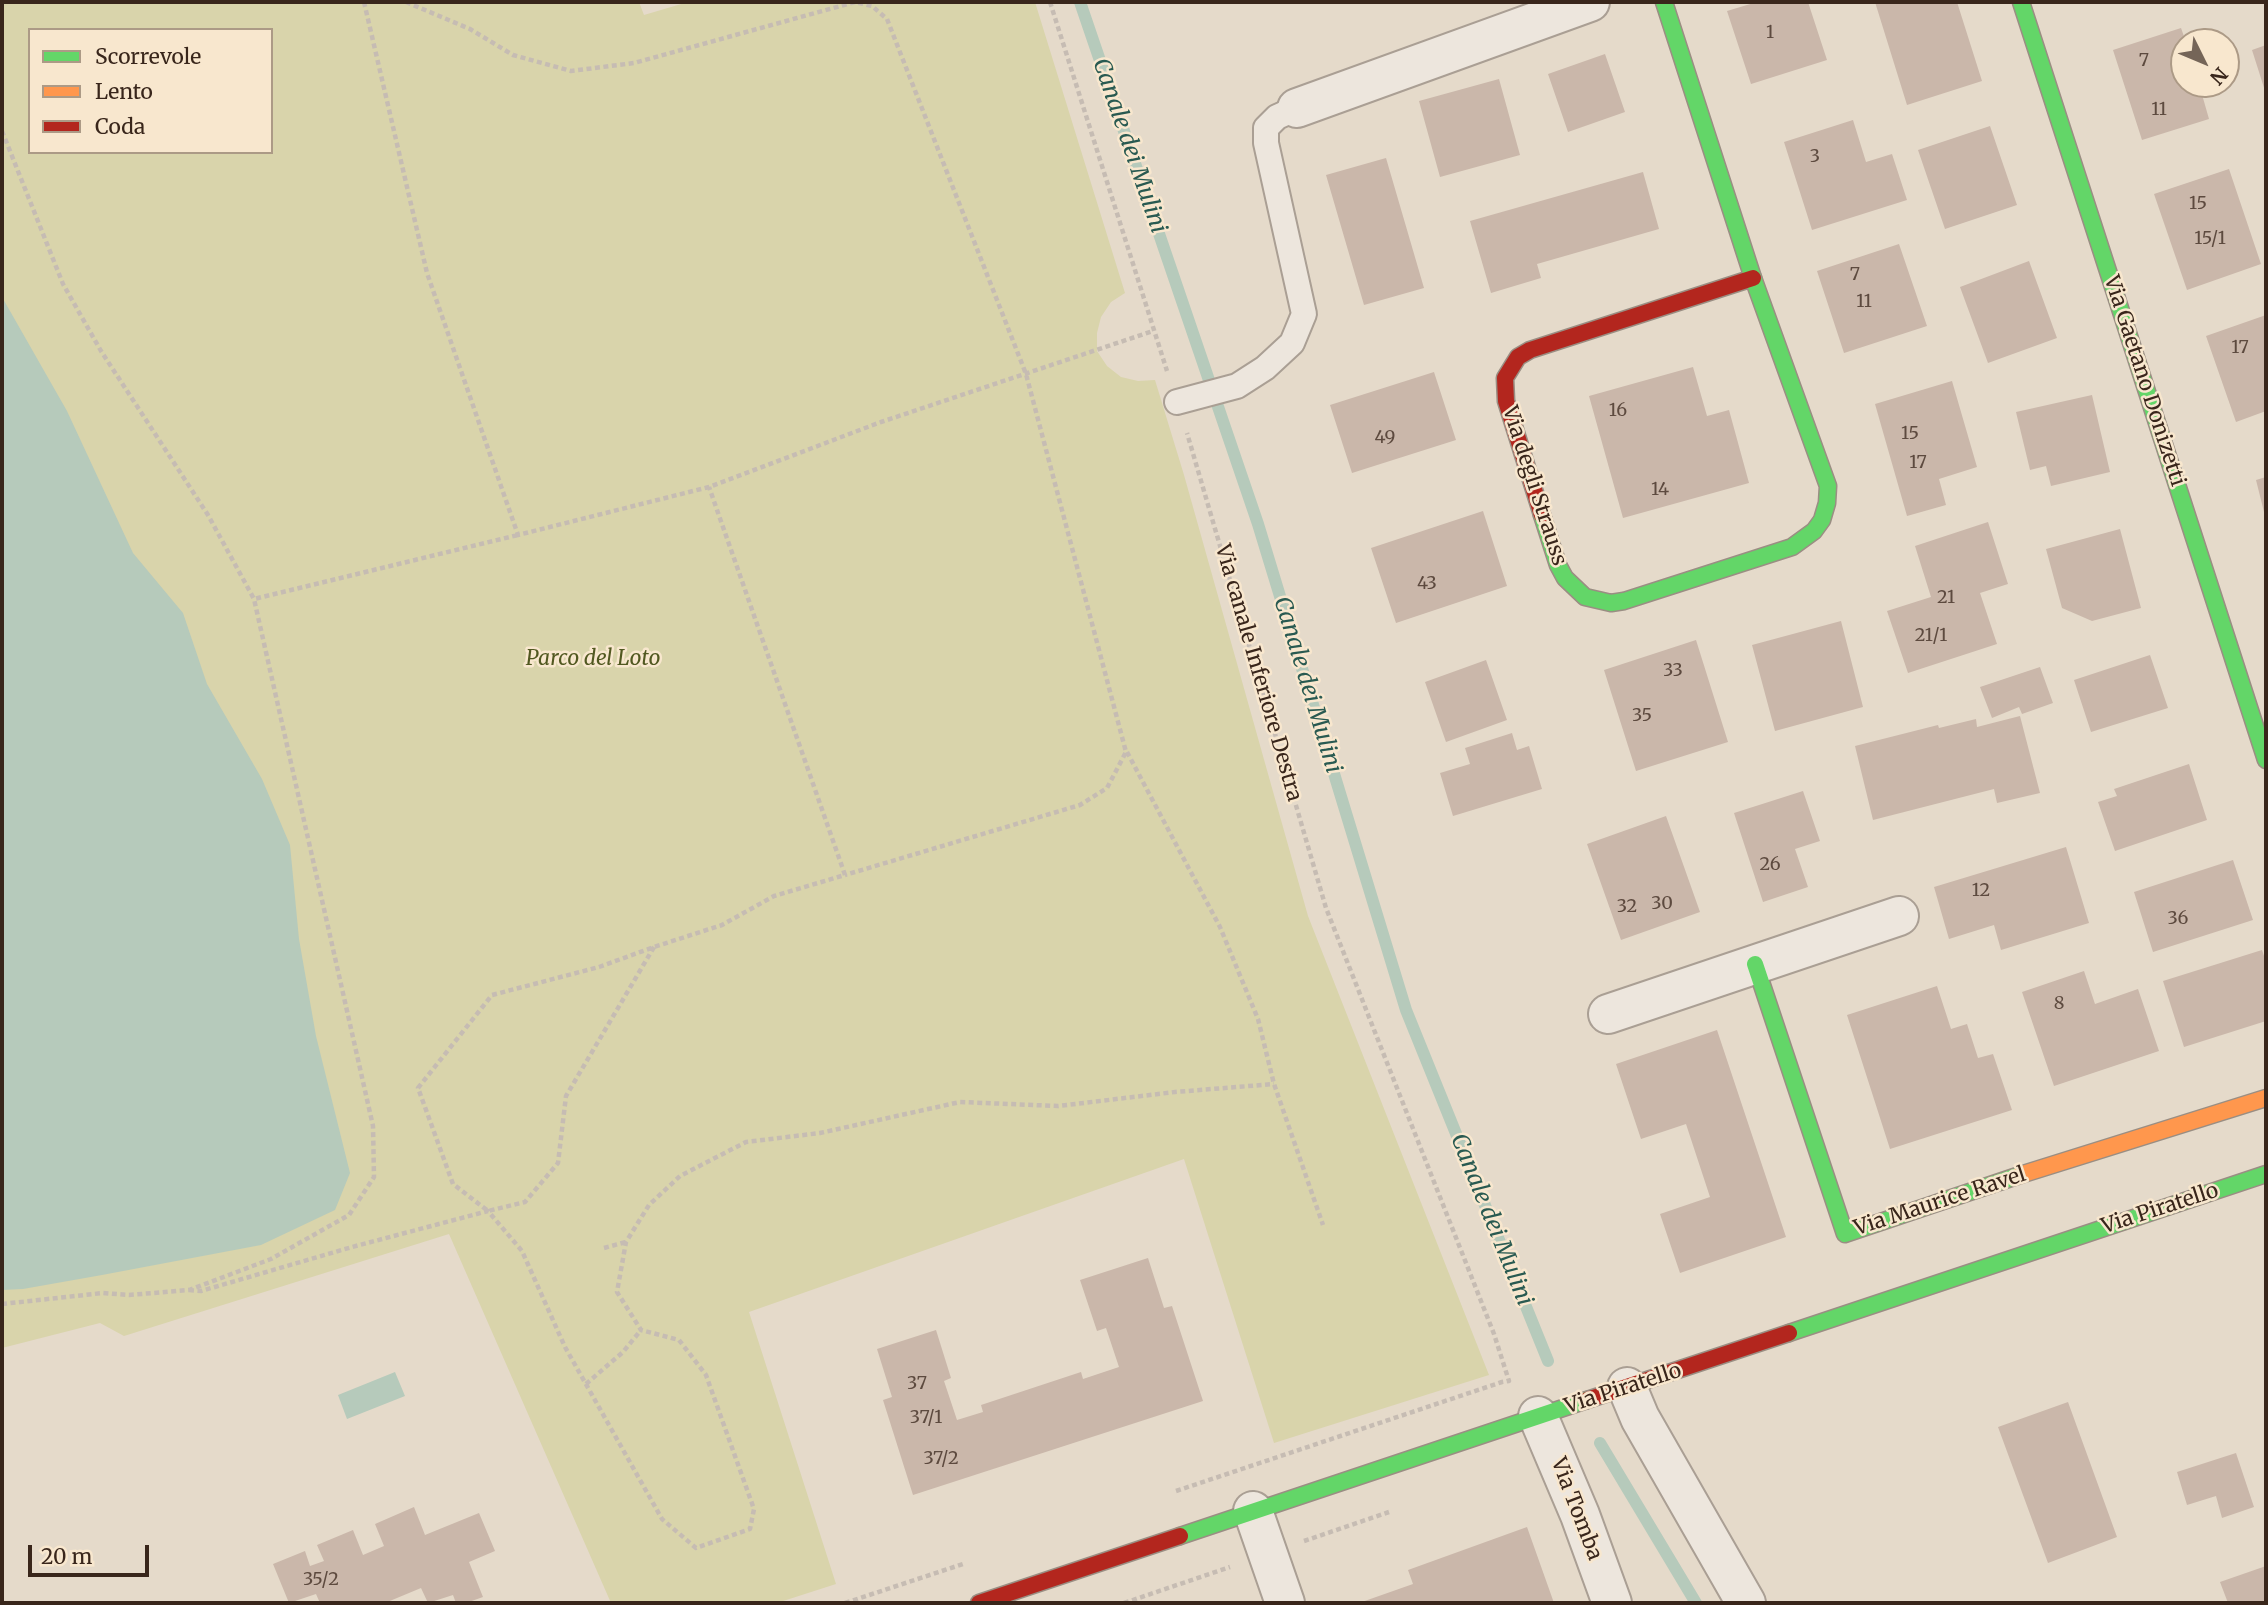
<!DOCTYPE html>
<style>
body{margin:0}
#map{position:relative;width:2268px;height:1605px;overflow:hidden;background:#e5daca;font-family:Merriweather,serif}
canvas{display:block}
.frame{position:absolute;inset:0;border:4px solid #39261b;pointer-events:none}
.legend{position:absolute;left:28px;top:28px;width:245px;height:126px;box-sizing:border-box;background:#f8e7ce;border:2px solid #ac9a86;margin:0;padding:9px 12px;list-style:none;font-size:21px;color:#39261b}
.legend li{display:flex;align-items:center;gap:14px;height:35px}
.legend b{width:35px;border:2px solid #ac9a86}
.north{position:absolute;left:2170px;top:28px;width:70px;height:70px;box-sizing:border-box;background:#f8e7ce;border:2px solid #ac9a86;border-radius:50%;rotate:133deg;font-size:19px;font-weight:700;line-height:28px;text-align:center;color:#39261b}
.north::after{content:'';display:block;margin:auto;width:24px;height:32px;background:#756558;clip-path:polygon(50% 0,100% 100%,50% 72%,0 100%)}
.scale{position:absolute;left:28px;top:1545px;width:121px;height:32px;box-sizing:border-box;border:4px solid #39261b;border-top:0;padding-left:9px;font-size:21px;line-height:24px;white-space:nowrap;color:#39261b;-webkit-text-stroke:5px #f8e7ce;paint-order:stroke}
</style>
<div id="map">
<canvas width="2268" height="1605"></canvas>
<div class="frame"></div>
<ul class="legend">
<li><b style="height:9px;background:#63d668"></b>Scorrevole</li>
<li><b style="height:9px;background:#ff974d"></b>Lento</li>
<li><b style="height:9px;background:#b3261e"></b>Coda</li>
</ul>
<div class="north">N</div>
<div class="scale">20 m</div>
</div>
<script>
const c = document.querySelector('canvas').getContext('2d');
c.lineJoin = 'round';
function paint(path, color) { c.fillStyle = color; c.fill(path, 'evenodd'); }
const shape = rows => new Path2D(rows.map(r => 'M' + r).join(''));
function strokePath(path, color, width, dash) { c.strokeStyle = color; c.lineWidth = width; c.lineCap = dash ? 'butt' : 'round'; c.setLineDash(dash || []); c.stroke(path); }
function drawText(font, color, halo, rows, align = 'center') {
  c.font = font + ' Merriweather,serif'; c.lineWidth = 5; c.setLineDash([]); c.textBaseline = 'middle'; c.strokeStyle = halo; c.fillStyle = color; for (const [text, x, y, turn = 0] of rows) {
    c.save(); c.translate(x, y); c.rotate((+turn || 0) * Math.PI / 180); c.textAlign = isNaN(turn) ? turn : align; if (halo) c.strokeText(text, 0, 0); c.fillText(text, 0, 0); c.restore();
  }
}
paint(shape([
 [2,2,639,2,644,15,688,2,1035,2,1125,293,1111,302,1101,317,1097,333,1097,351,1107,366,1121,377,1138,381,1155,380,1184,475,1308,916,1489,1375,1274,1443,1184,1159,749,1312,836,1584,777,1603,611,1603,449,1234,124,1336,100,1323,2,1348],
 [30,30,271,30,271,152,30,152]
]), '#d9d4ab');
paint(shape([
 [2,297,67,411,133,553,183,613,207,684,262,779,290,845,299,939,316,1036,350,1173,335,1210,261,1245,102,1275,23,1289,2,1290],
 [395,1372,405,1396,347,1419,338,1395]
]), '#b6cabb');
strokePath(shape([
 [1080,2,1258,524,1406,1010,1548,1361],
 [1600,1443,1696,1603]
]), '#b6cabb', 12);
paint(shape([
 [1757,2,1808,2,1827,60,1751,84,1727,11],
 [1875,2,1957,2,1982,81,1907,105],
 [2181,28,2186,42,2184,84,2199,84,2209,119,2142,140,2113,50],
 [2266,45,2266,94,2252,50],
 [1605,54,1625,112,1568,132,1548,74],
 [1499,79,1520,155,1440,177,1419,101],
 [1853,120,1866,162,1892,154,1907,200,1812,230,1784,142],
 [1990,126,2017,205,1945,229,1918,150],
 [1386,158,1424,288,1364,305,1326,175],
 [2229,169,2261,264,2187,290,2154,194],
 [1643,172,1659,229,1537,264,1541,278,1491,293,1470,221],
 [1899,244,1927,326,1844,353,1817,271],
 [2029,261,2057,338,1988,363,1960,287],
 [2266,315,2266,411,2236,422,2206,336],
 [1693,367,1707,416,1729,410,1749,483,1623,518,1589,396],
 [1434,372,1456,440,1352,473,1330,405],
 [1952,381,1977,467,1939,479,1946,505,1907,516,1875,404],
 [2092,395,2110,472,2051,486,2046,466,2030,470,2016,412],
 [2266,477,2266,516,2265,516,2256,480],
 [1483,511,1507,586,1396,623,1371,548],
 [1988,522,2008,584,1980,593,1997,644,1908,673,1887,611,1931,597,1915,546],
 [2120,529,2141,608,2092,621,2062,608,2046,549],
 [1841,621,1863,707,1775,731,1752,645],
 [1696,640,1728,742,1636,771,1604,670],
 [2150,655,2168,708,2091,732,2074,680],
 [1486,660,1507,720,1446,742,1425,682],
 [2040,667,2053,703,2022,714,2019,707,1992,718,1980,687],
 [2020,716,2040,793,1997,803,1994,789,1873,820,1855,746,1938,725,1939,728,1976,719,1977,727],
 [1512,733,1517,750,1529,746,1542,789,1453,816,1440,773,1470,764,1465,748],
 [2189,764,2207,820,2115,851,2098,802,2117,796,2114,789],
 [1803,791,1820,841,1795,849,1808,887,1763,902,1734,813],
 [1666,816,1700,912,1621,940,1587,844],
 [2066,847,2089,923,2001,950,1994,925,1949,939,1934,887],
 [2233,860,2253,920,2153,952,2134,892],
 [2262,950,2266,962,2266,1021,2184,1047,2163,981],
 [2084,971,2095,1004,2138,989,2159,1051,2054,1086,2022,992],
 [1937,986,1951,1029,1967,1024,1978,1058,1993,1054,2012,1110,1890,1149,1847,1015],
 [1717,1030,1786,1237,1680,1273,1660,1214,1710,1197,1686,1124,1641,1139,1616,1064],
 [1148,1258,1164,1308,1172,1306,1203,1401,913,1495,883,1400,892,1397,877,1349,936,1330,951,1378,944,1381,957,1420,983,1412,981,1405,1081,1372,1083,1379,1119,1367,1106,1328,1097,1331,1080,1280],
 [2068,1402,2117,1537,2048,1563,1998,1427],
 [2236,1453,2254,1507,2222,1518,2216,1496,2187,1505,2177,1472],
 [414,1507,425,1535,479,1513,495,1551,469,1562,483,1597,466,1603,456,1603,453,1595,428,1603,421,1588,385,1603,320,1603,316,1594,289,1603,273,1564,305,1551,310,1566,324,1561,317,1545,353,1530,363,1555,384,1546,375,1524],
 [1527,1527,1554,1603,1359,1603,1413,1584,1408,1570],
 [2266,1566,2266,1603,2228,1603,2220,1582]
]), '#cab7aa');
const lane = shape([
 [1177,402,1237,386,1265,368,1292,343,1304,314,1266,143,1266,128,1277,117,1297,108]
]);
const street = shape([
 [1297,108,1590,2],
 [1608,1014,1899,916],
 [1627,1387,1640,1418,1746,1603],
 [1538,1416,1580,1515,1612,1603],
 [1253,1511,1285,1603]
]);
const fast = shape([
 [2021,2,2266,760],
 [1542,515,1558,565,1565,578,1585,597,1611,603,1624,601,1792,547,1814,531,1822,520,1827,503,1828,486,1753,278,1664,2],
 [1755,964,1845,1234,2020,1175],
 [1789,1333,2266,1174],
 [1180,1536,1587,1400]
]);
const slow = shape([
 [2020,1175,2266,1098]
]);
const jam = shape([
 [1542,515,1506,401,1505,378,1518,357,1530,350,1753,278],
 [1587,1400,1789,1333],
 [979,1603,1180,1536]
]);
strokePath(lane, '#aa9f94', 28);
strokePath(street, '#aa9f94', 42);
strokePath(fast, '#9a8e83', 19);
strokePath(slow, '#9a8e83', 19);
strokePath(jam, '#9a8e83', 19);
strokePath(shape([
 [364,2,427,273,518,535,709,487,881,422,1153,331],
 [406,2,470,29,513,55,571,71,634,63,855,2,872,6,887,19,1026,374,1126,752,1107,788,1080,805,845,875],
 [1050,2,1167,371],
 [2,131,63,284,101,351,208,515,254,599,518,535],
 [1127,752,1220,927,1258,1019,1274,1084,1323,1225],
 [654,947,566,1096,558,1163,525,1202,488,1211,453,1184,418,1088,492,995,599,967,654,947,722,925,774,896,845,875,709,487],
 [604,1248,626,1242],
 [189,1290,201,1291,352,1247,488,1211,522,1251,565,1347,662,1519,696,1548,750,1529,754,1509,706,1375,679,1340,641,1330,617,1292,626,1242,649,1205,680,1176,746,1142,820,1133,960,1102,1058,1106,1175,1092,1274,1084],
 [2,1304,103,1293,129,1295,189,1290,271,1259,349,1215,374,1177,373,1126,254,599],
 [586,1384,623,1352,641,1330],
 [1176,1491,1502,1382,1509,1381,1494,1334,1326,908,1187,433],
 [1304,1541,1389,1512],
 [845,1603,963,1564],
 [1124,1603,1230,1567]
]), '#c6bcb3', 4.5, [5, 3.5]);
strokePath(lane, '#ede6dd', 24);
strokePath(street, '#ede6dd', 38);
strokePath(fast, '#63d668', 16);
strokePath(slow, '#ff974d', 16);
strokePath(jam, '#b3261e', 16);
drawText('18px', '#5d4a3f', null, [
 ["1",1770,33],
 ["7",2144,61],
 ["11",2159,110],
 ["3",1815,157],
 ["15",2198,204],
 ["15/1",2210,239],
 ["7",1855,275],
 ["11",1864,302],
 ["17",2240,348],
 ["16",1618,411],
 ["15",1910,434],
 ["49",1385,438],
 ["17",1918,463],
 ["14",1660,490],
 ["43",1427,584],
 ["21",1946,598],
 ["21/1",1931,636],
 ["33",1673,671],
 ["35",1642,716],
 ["26",1770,865],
 ["12",1981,891],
 ["30",1662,904],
 ["32",1627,907],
 ["36",2178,919],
 ["8",2059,1004],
 ["37",917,1384],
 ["37/1",926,1418],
 ["37/2",941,1459],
 ["35/2",321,1580]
]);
drawText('21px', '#39261b', '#f8e7ce', [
 ["Via Gaetano Donizetti",2144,381,72],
 ["Via degli Strauss",1534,486,72],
 ["Via canale Inferiore Destra",1258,673,74],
 ["Via Maurice Ravel",1940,1202,-18],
 ["Via Piratello",2160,1209,-18],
 ["Via Piratello",1623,1389,-18],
 ["Via Tomba",1576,1509,69]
]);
drawText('italic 21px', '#515820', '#f8e7ce', [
 ["Parco del Loto",593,659]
]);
drawText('italic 23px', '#295a51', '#f8e7ce', [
 ["Canale dei Mulini",1129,146,71],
 ["Canale dei Mulini",1307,685,73],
 ["Canale dei Mulini",1491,1220,68]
]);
</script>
